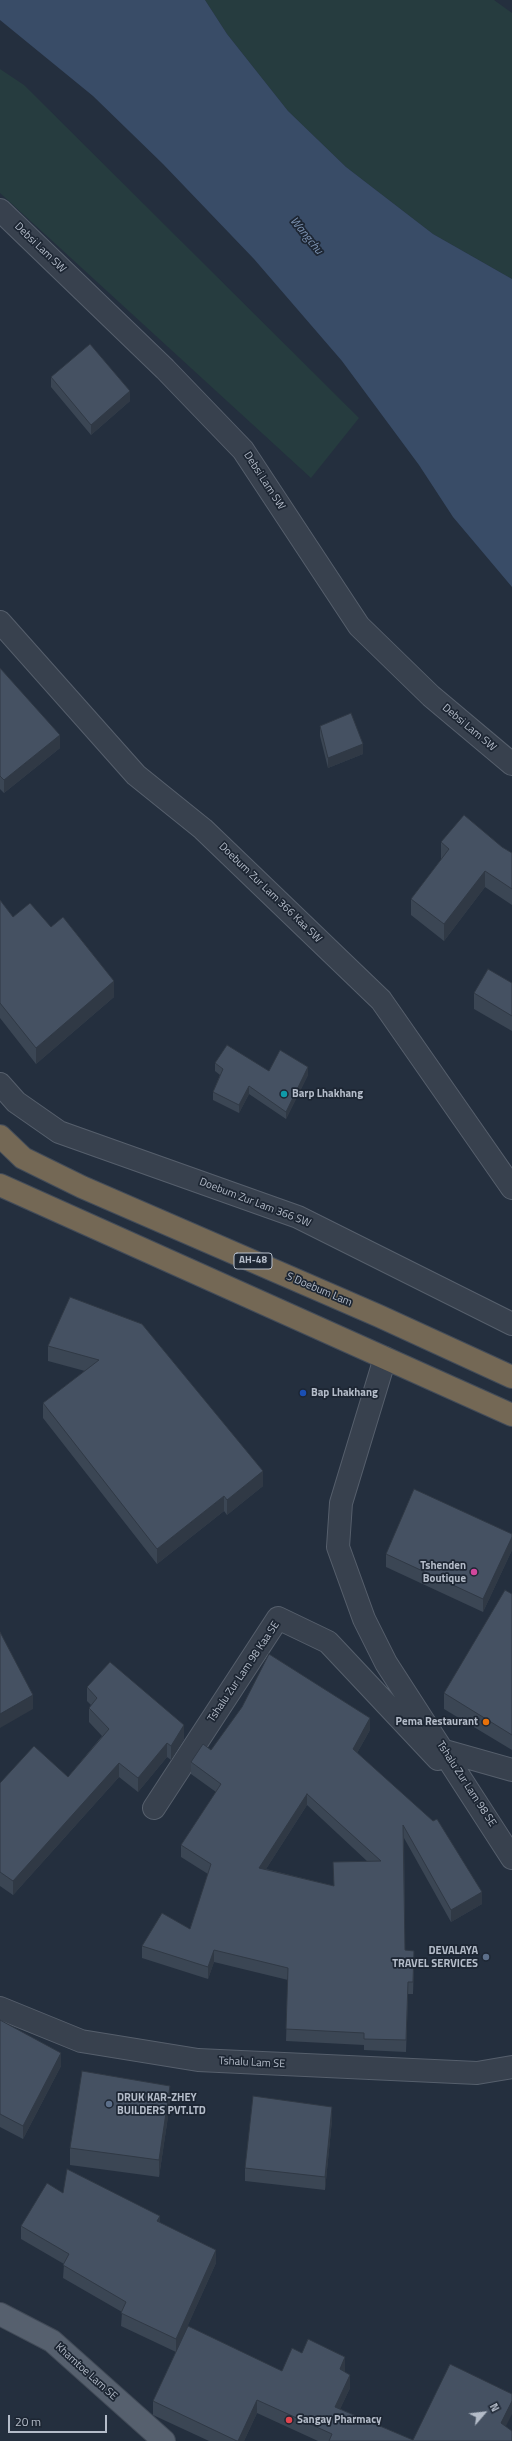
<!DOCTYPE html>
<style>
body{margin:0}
#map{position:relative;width:512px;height:2441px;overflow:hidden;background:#242f3e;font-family:"Titillium Web",sans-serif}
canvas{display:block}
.north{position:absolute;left:464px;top:2393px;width:40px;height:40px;-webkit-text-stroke:3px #1d2633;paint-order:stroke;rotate:62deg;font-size:11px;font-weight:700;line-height:16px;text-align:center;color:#b4bcc9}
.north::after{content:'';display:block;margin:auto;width:14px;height:18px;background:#b4bcc9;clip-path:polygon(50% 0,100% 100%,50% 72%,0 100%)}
.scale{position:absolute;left:8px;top:2415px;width:99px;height:18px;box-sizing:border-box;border:2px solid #b4bcc9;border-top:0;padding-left:5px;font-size:12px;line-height:14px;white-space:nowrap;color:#b4bcc9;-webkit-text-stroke:3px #1d2633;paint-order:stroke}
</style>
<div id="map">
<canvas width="512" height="2441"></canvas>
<div class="north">N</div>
<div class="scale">20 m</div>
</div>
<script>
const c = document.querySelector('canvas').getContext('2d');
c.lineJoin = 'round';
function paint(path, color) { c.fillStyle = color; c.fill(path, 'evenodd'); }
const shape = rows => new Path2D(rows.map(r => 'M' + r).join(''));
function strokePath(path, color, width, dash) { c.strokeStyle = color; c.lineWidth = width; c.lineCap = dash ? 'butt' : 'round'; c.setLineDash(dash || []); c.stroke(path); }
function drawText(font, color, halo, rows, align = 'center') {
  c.font = font + ' "Titillium Web",sans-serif'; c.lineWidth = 3.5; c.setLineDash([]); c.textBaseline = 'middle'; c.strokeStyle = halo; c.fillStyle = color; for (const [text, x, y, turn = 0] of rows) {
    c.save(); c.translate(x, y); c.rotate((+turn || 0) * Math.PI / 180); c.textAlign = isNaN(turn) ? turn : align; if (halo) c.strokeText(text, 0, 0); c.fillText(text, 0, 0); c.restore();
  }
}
paint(shape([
 [205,0,494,0,512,13,512,279,433,234,346,167,288,111,227,34],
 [0,69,24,85,359,418,311,478,0,193]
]), '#263c3f');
paint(shape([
 [0,0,205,0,227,34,288,111,346,167,433,234,512,279,512,587,453,517,419,465,342,361,254,259,163,164,93,96,0,20]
]), '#394c67');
const street = shape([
 [0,210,165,369,243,450,359,626,431,696,512,764],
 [0,622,136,775,203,829,381,1000,512,1188],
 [0,1084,16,1102,59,1132,298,1217,512,1324],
 [385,1358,341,1503,338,1547,364,1619,386,1663,512,1858],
 [445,1751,512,1770],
 [154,1808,278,1618,328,1642,438,1759],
 [0,2008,81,2041,198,2060,477,2073,512,2067]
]);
const primary = shape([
 [0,2314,52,2341,164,2441]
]);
const highway = shape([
 [0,1136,23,1158,82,1187,379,1316,512,1377],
 [0,1185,512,1415]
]);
strokePath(street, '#565f6c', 24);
strokePath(primary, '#414a57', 24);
strokePath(highway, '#434c59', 24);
strokePath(street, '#38414e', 22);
strokePath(primary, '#56606e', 22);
strokePath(highway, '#746855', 22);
paint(shape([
 [51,377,130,401,91,435,51,387],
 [0,668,60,748,4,793,0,789],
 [320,726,363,754,328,768,320,736],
 [441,842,502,847,512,853,512,905,485,887,444,941,411,915,411,899,442,859,441,859],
 [0,900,13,917,114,997,36,1064,0,1018],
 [512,983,512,1031,474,1009,474,993],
 [215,1063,269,1071,308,1075,286,1119,249,1094,239,1113,213,1100,213,1092,220,1075,215,1071],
 [70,1297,263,1486,227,1515,224,1511,157,1564,43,1418,43,1403,85,1371,48,1361,48,1346],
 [512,1534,512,1550,483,1612,386,1567,386,1554],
 [512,1594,512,1750,444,1709,444,1693],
 [87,1687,184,1739,171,1760,167,1757,138,1792,119,1777,13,1895,0,1886,0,1783,68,1777,102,1736,89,1722,89,1708,91,1705,87,1701],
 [370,1730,357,1753,482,1904,451,1922,404,1838,405,1950,414,1962,413,1994,408,1994,406,2052,364,2050,364,2045,286,2041,288,1980,214,1962,208,1979,142,1958,142,1946,190,1929,208,1874,181,1857,181,1845,216,1792,191,1774,191,1762,211,1750],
 [307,1805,368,1862,334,1886,266,1869],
 [0,2020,61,2066,23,2139,0,2127],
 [170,2103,159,2177,70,2165,70,2148],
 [332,2120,325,2190,245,2181,245,2168],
 [63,2193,160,2223,216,2263,177,2349,282,2371,302,2353,345,2370,344,2372,350,2388,340,2409,413,2440,506,2427,512,2441,318,2441,257,2413,244,2441,209,2441,153,2415,153,2401,176,2352,121,2326,122,2312,63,2278,64,2264,21,2239,21,2226]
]), '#3b4654');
paint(shape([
 [130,391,130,401,91,435,91,425],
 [60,735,60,748,4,793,4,780],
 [363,744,363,754,328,768,328,758],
 [485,871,485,887,444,941,444,924],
 [114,981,114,997,36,1064,36,1048],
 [308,1067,308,1075,286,1119,286,1112],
 [249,1086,249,1094,239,1113,239,1105],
 [263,1471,263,1486,227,1515,227,1500],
 [224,1496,224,1511,157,1564,157,1549],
 [512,1537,512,1550,483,1612,483,1599],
 [33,1695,33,1709,0,1728,0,1714],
 [370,1718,370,1730,353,1760,353,1749],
 [184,1725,184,1739,171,1760,171,1746],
 [167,1743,167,1757,138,1792,138,1778],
 [119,1763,119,1777,13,1895,13,1881],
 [307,1794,307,1805,259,1880,259,1868],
 [482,1892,482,1904,451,1922,451,1910],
 [214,1950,214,1962,208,1979,208,1967],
 [414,1951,414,1962,413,1994,413,1982],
 [61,2053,61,2066,23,2139,23,2126],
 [170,2086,170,2103,159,2177,159,2160],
 [332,2107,332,2120,325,2190,325,2177],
 [160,2216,160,2229,157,2221],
 [216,2250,216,2263,176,2352,176,2339],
 [345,2357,345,2370,340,2383,340,2369],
 [350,2375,350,2388,335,2420,335,2407],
 [257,2400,257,2413,244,2441,238,2441],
 [512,2401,512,2414,501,2436,501,2423]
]), '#303945');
const building = shape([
 [90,344,130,391,91,425,51,377,90,344],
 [0,668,60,735,4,780,0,776,0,668],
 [351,713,363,744,328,758,320,726,351,713],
 [464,815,502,847,512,853,512,889,485,871,444,924,411,899,449,849,441,842,464,815],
 [0,900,13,917,30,903,51,927,63,917,114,981,36,1048,0,1003,0,900],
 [488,969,512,983,512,1016,474,993,488,969],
 [227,1045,269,1071,280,1050,308,1067,286,1112,249,1086,239,1105,213,1092,223,1069,215,1063,227,1045],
 [70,1297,142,1324,263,1471,227,1500,224,1496,157,1549,43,1403,99,1360,48,1346,70,1297],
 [414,1489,512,1534,512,1537,483,1599,386,1554,414,1489],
 [505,1590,512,1594,512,1735,444,1693,505,1590],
 [0,1632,33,1695,0,1714,0,1632],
 [269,1654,370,1718,353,1749,433,1821,437,1819,482,1892,451,1910,403,1825,405,1950,414,1951,413,1982,408,1982,406,2040,364,2039,364,2033,286,2029,288,1968,214,1950,208,1967,142,1946,162,1913,190,1929,211,1864,181,1845,221,1784,191,1762,203,1744,211,1750,242,1707,269,1654],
 [307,1794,381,1861,333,1862,334,1886,259,1868,307,1794],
 [110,1662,184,1725,171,1746,167,1743,138,1778,119,1763,13,1881,0,1872,0,1783,34,1746,68,1777,109,1729,89,1708,97,1698,87,1687,110,1662],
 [0,2020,61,2053,23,2126,0,2114,0,2020],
 [82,2071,170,2086,159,2160,70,2148,82,2071],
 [253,2096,332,2107,325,2177,245,2168,253,2096],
 [67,2169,160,2216,157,2221,216,2250,176,2339,121,2313,126,2302,63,2265,69,2254,21,2226,47,2183,63,2193,67,2169],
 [188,2326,282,2371,292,2348,302,2353,308,2339,345,2357,340,2369,350,2375,335,2407,413,2440,450,2364,512,2394,512,2401,501,2423,512,2431,512,2441,329,2441,332,2434,257,2400,238,2441,237,2441,153,2401,188,2326]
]);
paint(building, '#455162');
strokePath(building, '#303945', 1);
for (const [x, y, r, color] of [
 [284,1094,4,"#0f9aa8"],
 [303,1393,4,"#1a4fb4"],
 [474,1572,4,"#d1479c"],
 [486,1722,4,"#e8710a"],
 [486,1957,4,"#5c6f8a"],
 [109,2104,4,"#5c6f8a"],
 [289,2420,4,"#e0444e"]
]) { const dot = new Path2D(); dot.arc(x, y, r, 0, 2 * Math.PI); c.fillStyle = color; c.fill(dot); strokePath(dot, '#1d2633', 1.5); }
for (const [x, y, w] of [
 [253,1261,38]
]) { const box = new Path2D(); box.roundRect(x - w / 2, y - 8, w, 16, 3); c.fillStyle = '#1d2633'; c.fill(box); strokePath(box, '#b4bcc9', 1); }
drawText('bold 10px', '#b4bcc9', null, [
 ["AH-48",253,1261]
]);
drawText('11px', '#b4bcc9', '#1d2633', [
 ["Debsi Lam SW",40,248,44],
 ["Debsi Lam SW",264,481,57],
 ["Debsi Lam SW",469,728,40],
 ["Doebum Zur Lam 366 Kaa SW",270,893,44],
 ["Doebum Zur Lam 366 SW",255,1203,21],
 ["S Doebum Lam",319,1290,23],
 ["Tshalu Zur Lam 98 Kaa SE",244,1672,-56],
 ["Tshalu Zur Lam 98 SE",466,1784,57],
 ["Tshalu Lam SE",252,2063,3],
 ["Khamtoe Lam SE",86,2372,42]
]);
drawText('bold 11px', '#b4bcc9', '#1d2633', [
 ["Barp Lhakhang",292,1094],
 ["Bap Lhakhang",311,1393],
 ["Tshenden",466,1566,"right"],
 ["Boutique",466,1579,"right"],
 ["Pema Restaurant",478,1722,"right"],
 ["DEVALAYA",478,1951,"right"],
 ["TRAVEL SERVICES",478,1964,"right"],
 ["DRUK KAR-ZHEY",117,2098],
 ["BUILDERS PVT.LTD",117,2111],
 ["Sangay Pharmacy",297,2420]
], 'left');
drawText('italic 12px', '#7c92b1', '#1d2633', [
 ["Wangchu",306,236,51]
]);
</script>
